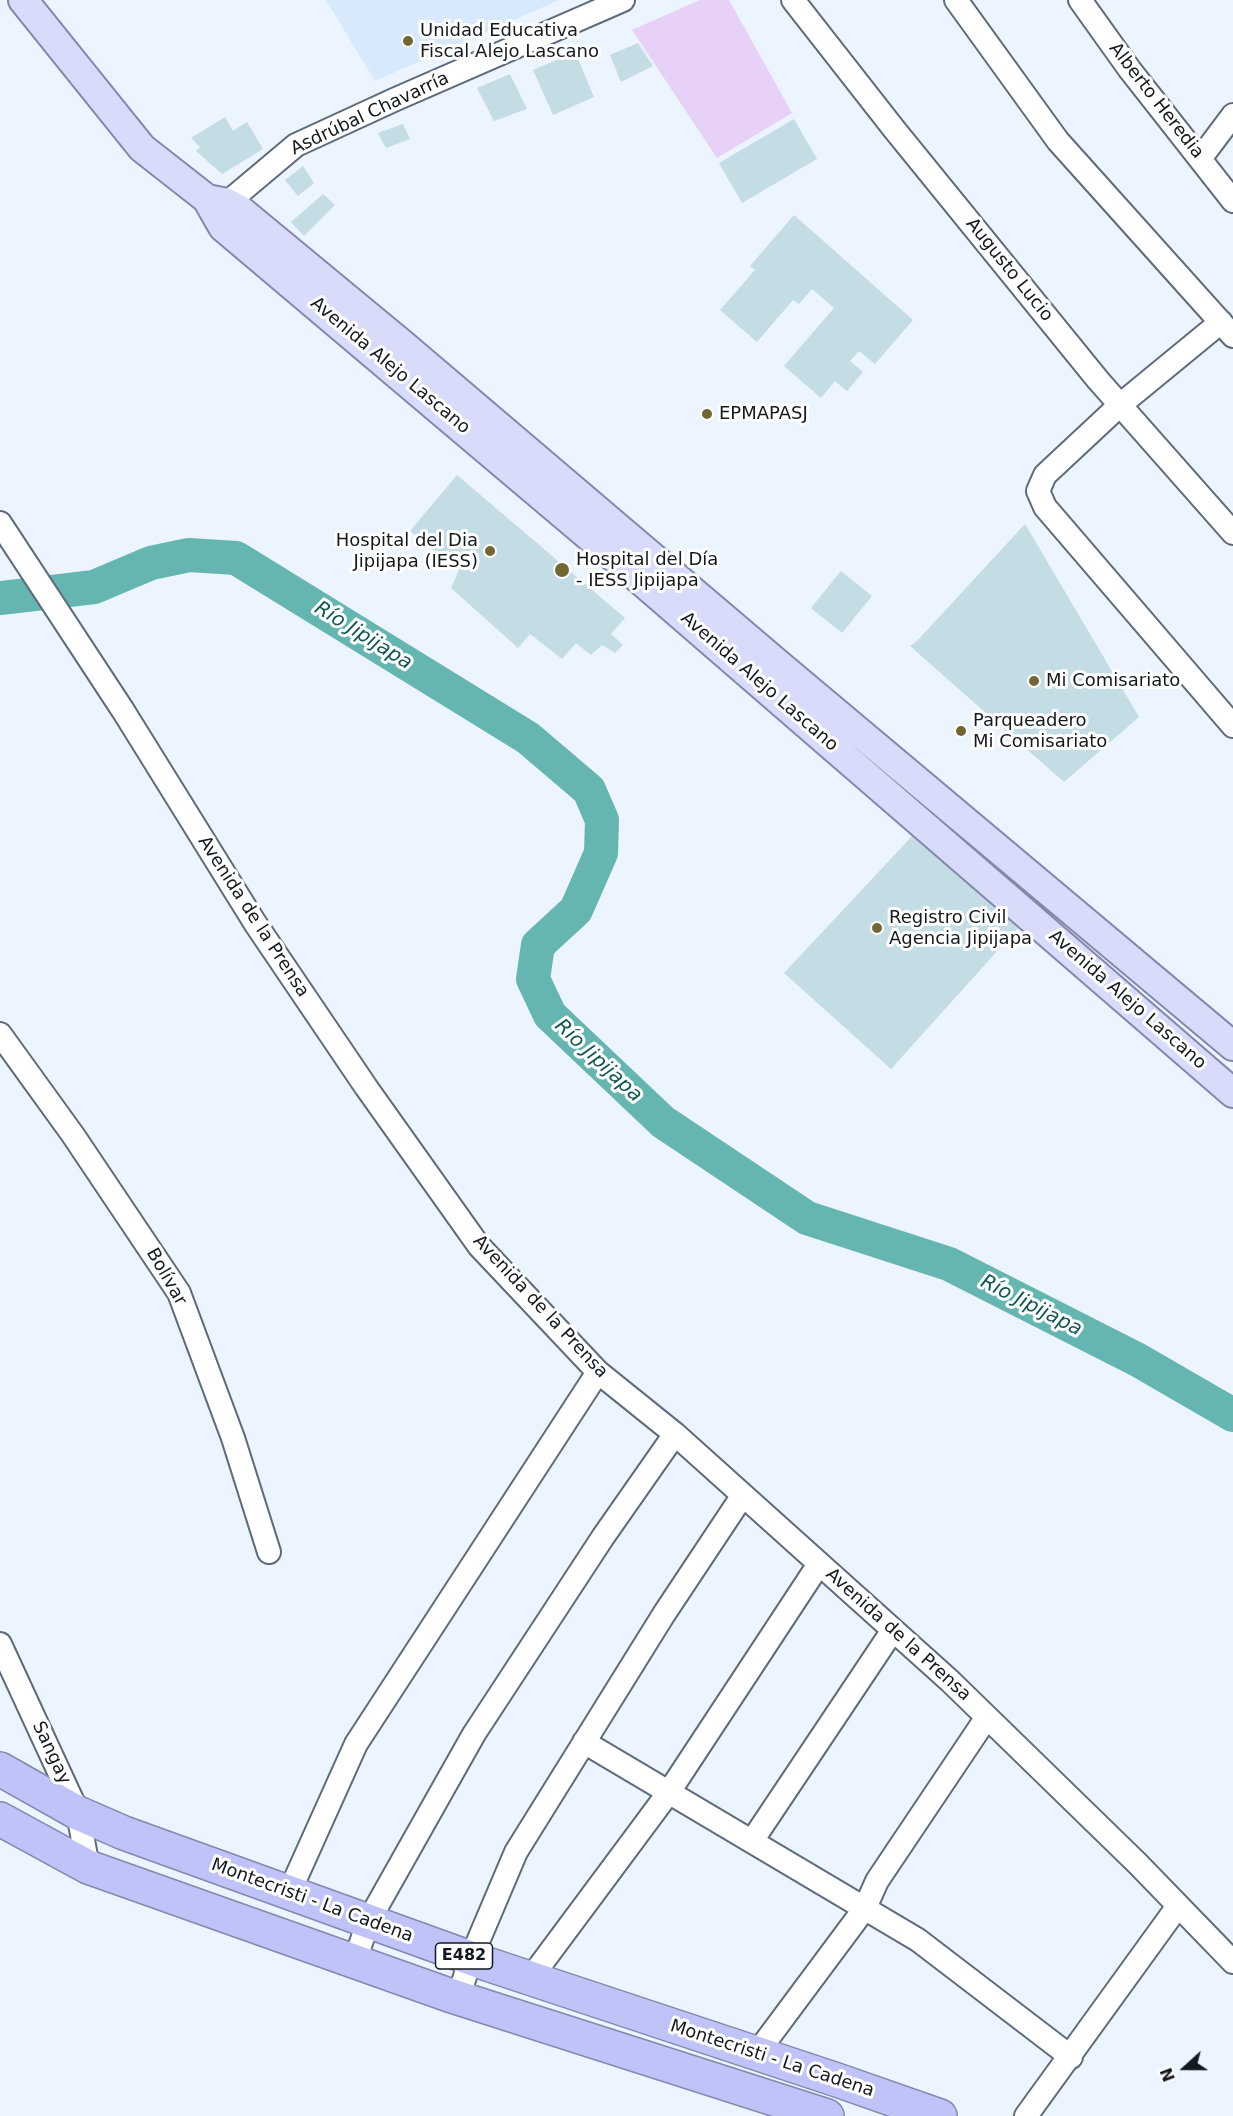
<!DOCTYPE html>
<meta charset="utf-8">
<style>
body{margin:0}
#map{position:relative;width:1233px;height:2116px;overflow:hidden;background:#ebf4ff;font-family:"DejaVu Sans",sans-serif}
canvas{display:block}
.north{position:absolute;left:1155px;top:2038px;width:60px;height:60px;-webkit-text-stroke:4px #fff;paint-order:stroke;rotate:249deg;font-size:16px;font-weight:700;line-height:24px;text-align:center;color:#13191e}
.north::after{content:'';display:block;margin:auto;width:21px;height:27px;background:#13191e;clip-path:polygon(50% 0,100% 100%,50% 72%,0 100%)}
</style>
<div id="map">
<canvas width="1233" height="2116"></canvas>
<div class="north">N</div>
</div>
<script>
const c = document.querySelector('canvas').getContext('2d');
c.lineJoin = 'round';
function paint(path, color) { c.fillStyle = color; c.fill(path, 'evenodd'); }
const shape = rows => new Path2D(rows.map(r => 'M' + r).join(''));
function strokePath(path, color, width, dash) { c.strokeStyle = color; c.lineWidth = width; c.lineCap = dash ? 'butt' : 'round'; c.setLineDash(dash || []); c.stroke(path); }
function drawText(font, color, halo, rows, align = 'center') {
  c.font = font + ' "DejaVu Sans",sans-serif'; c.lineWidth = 6; c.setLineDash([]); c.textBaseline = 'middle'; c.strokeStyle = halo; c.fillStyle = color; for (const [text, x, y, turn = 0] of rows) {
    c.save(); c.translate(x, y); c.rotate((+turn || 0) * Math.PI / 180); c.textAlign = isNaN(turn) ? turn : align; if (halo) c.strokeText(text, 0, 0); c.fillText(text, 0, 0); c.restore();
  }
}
paint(shape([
 [326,0,559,0,375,81]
]), '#d8e9fb');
paint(shape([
 [700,0,729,0,792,113,717,158,632,30]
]), '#e8d1f6');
strokePath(shape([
 [0,598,94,587,151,563,189,555,236,558,528,738,589,790,602,820,601,853,576,910,538,945,533,979,550,1015,663,1122,807,1218,949,1264,1138,1360,1233,1415]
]), '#65b6b0', 34);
paint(shape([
 [638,43,653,66,621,82,610,55],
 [575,52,594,97,553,115,533,70],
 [510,74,527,109,494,121,477,88],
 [225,117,233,131,247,122,263,149,222,174,196,151,200,147,191,138],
 [794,119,817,159,742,203,719,163],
 [403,124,410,139,386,148,378,133],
 [303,166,314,183,298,196,285,180],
 [323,194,335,205,304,236,291,222],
 [794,215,913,320,875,364,859,351,850,361,863,372,847,391,835,381,821,398,784,366,834,308,812,289,799,304,793,300,757,342,720,310,755,270,750,266],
 [457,475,625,618,611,634,623,645,615,653,602,645,591,655,576,643,562,659,530,634,518,648,451,588,459,570,410,531],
 [1025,524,1139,717,1064,782,910,646,917,641],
 [841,571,872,596,842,633,811,608],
 [915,833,1018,928,891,1069,784,973]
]), '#c4dce4');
const minor = shape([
 [793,0,894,129,1098,380,1233,533],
 [956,0,1058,141,1233,336],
 [1080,0,1130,70,1233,201],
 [1200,159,1233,115],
 [227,203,296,145,396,99,623,0],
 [1221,322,1120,405,1045,475,1038,491,1045,507,1233,726],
 [0,523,124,712,255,923,366,1087,479,1246,598,1372,675,1434,950,1681,1138,1864,1233,1962],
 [0,1034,73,1135,179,1293,233,1438,269,1552],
 [0,1644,78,1813,88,1867],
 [584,1742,918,1940,1071,2057],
 [752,1841,893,1630],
 [289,1893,356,1744,598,1372],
 [355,1961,368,1922,474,1734,603,1537,675,1434],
 [530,1979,669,1792,819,1564],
 [458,1998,471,1958,516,1852,664,1614,743,1495],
 [757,2053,865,1908,877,1881,987,1717],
 [1026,2116,1178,1906]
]);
const major = shape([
 [23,0,142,148,207,199,223,227,616,559,1233,1093],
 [207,199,227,203,240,210,402,344,779,665,1233,1046]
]);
const highway = shape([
 [0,1769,78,1813,124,1833,487,1964,837,2080,940,2116],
 [0,1819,88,1867,449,1995,827,2116]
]);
strokePath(minor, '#5e6b7a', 26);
strokePath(major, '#8388ac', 32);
strokePath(highway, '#8388ac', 36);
strokePath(minor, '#fff', 22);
strokePath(major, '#d9dbfb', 28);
strokePath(highway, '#c0c3f8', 33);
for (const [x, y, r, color] of [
 [408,41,6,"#716733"],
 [707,414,6,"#716733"],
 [490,551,6,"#716733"],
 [562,570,8,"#716733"],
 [1034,681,6,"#716733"],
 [961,731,6,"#716733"],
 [877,928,6,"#716733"]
]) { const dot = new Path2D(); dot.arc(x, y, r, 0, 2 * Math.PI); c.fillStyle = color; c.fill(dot); strokePath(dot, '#fff', 2); }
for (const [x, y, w] of [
 [464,1956,57]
]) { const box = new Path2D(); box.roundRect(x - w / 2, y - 13, w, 26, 4.5); c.fillStyle = '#fff'; c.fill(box); strokePath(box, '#13191e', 1.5); }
drawText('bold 16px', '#13191e', null, [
 ["E482",464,1956]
]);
drawText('18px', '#13191e', '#fff', [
 ["Unidad Educativa",420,31],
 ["Fiscal Alejo Lascano",420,52],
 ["EPMAPASJ",719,414],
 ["Hospital del Dia",478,541,"right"],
 ["Jipijapa (IESS)",478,562,"right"],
 ["Hospital del Día",576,560],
 ["- IESS Jipijapa",576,581],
 ["Mi Comisariato",1046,681],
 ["Parqueadero",973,721],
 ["Mi Comisariato",973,742],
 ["Registro Civil",889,918],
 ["Agencia Jipijapa",889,939]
], 'left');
drawText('18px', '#13191e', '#fff', [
 ["Alberto Heredia",1156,101,52],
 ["Asdrúbal Chavarría",370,114,-25],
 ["Augusto Lucio",1009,270,51],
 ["Avenida Alejo Lascano",390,366,40],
 ["Avenida Alejo Lascano",759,682,41],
 ["Avenida de la Prensa",253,917,57],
 ["Avenida Alejo Lascano",1127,1000,41],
 ["Bolívar",166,1277,60],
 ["Avenida de la Prensa",540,1307,47],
 ["Avenida de la Prensa",898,1635,42],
 ["Sangay",51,1753,65],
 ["Montecristi - La Cadena",312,1901,20],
 ["Montecristi - La Cadena",772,2059,18]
]);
drawText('italic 20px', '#105653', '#fff', [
 ["Río Jipijapa",363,636,32],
 ["Río Jipijapa",598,1061,43],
 ["Río Jipijapa",1031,1306,27]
]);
</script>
